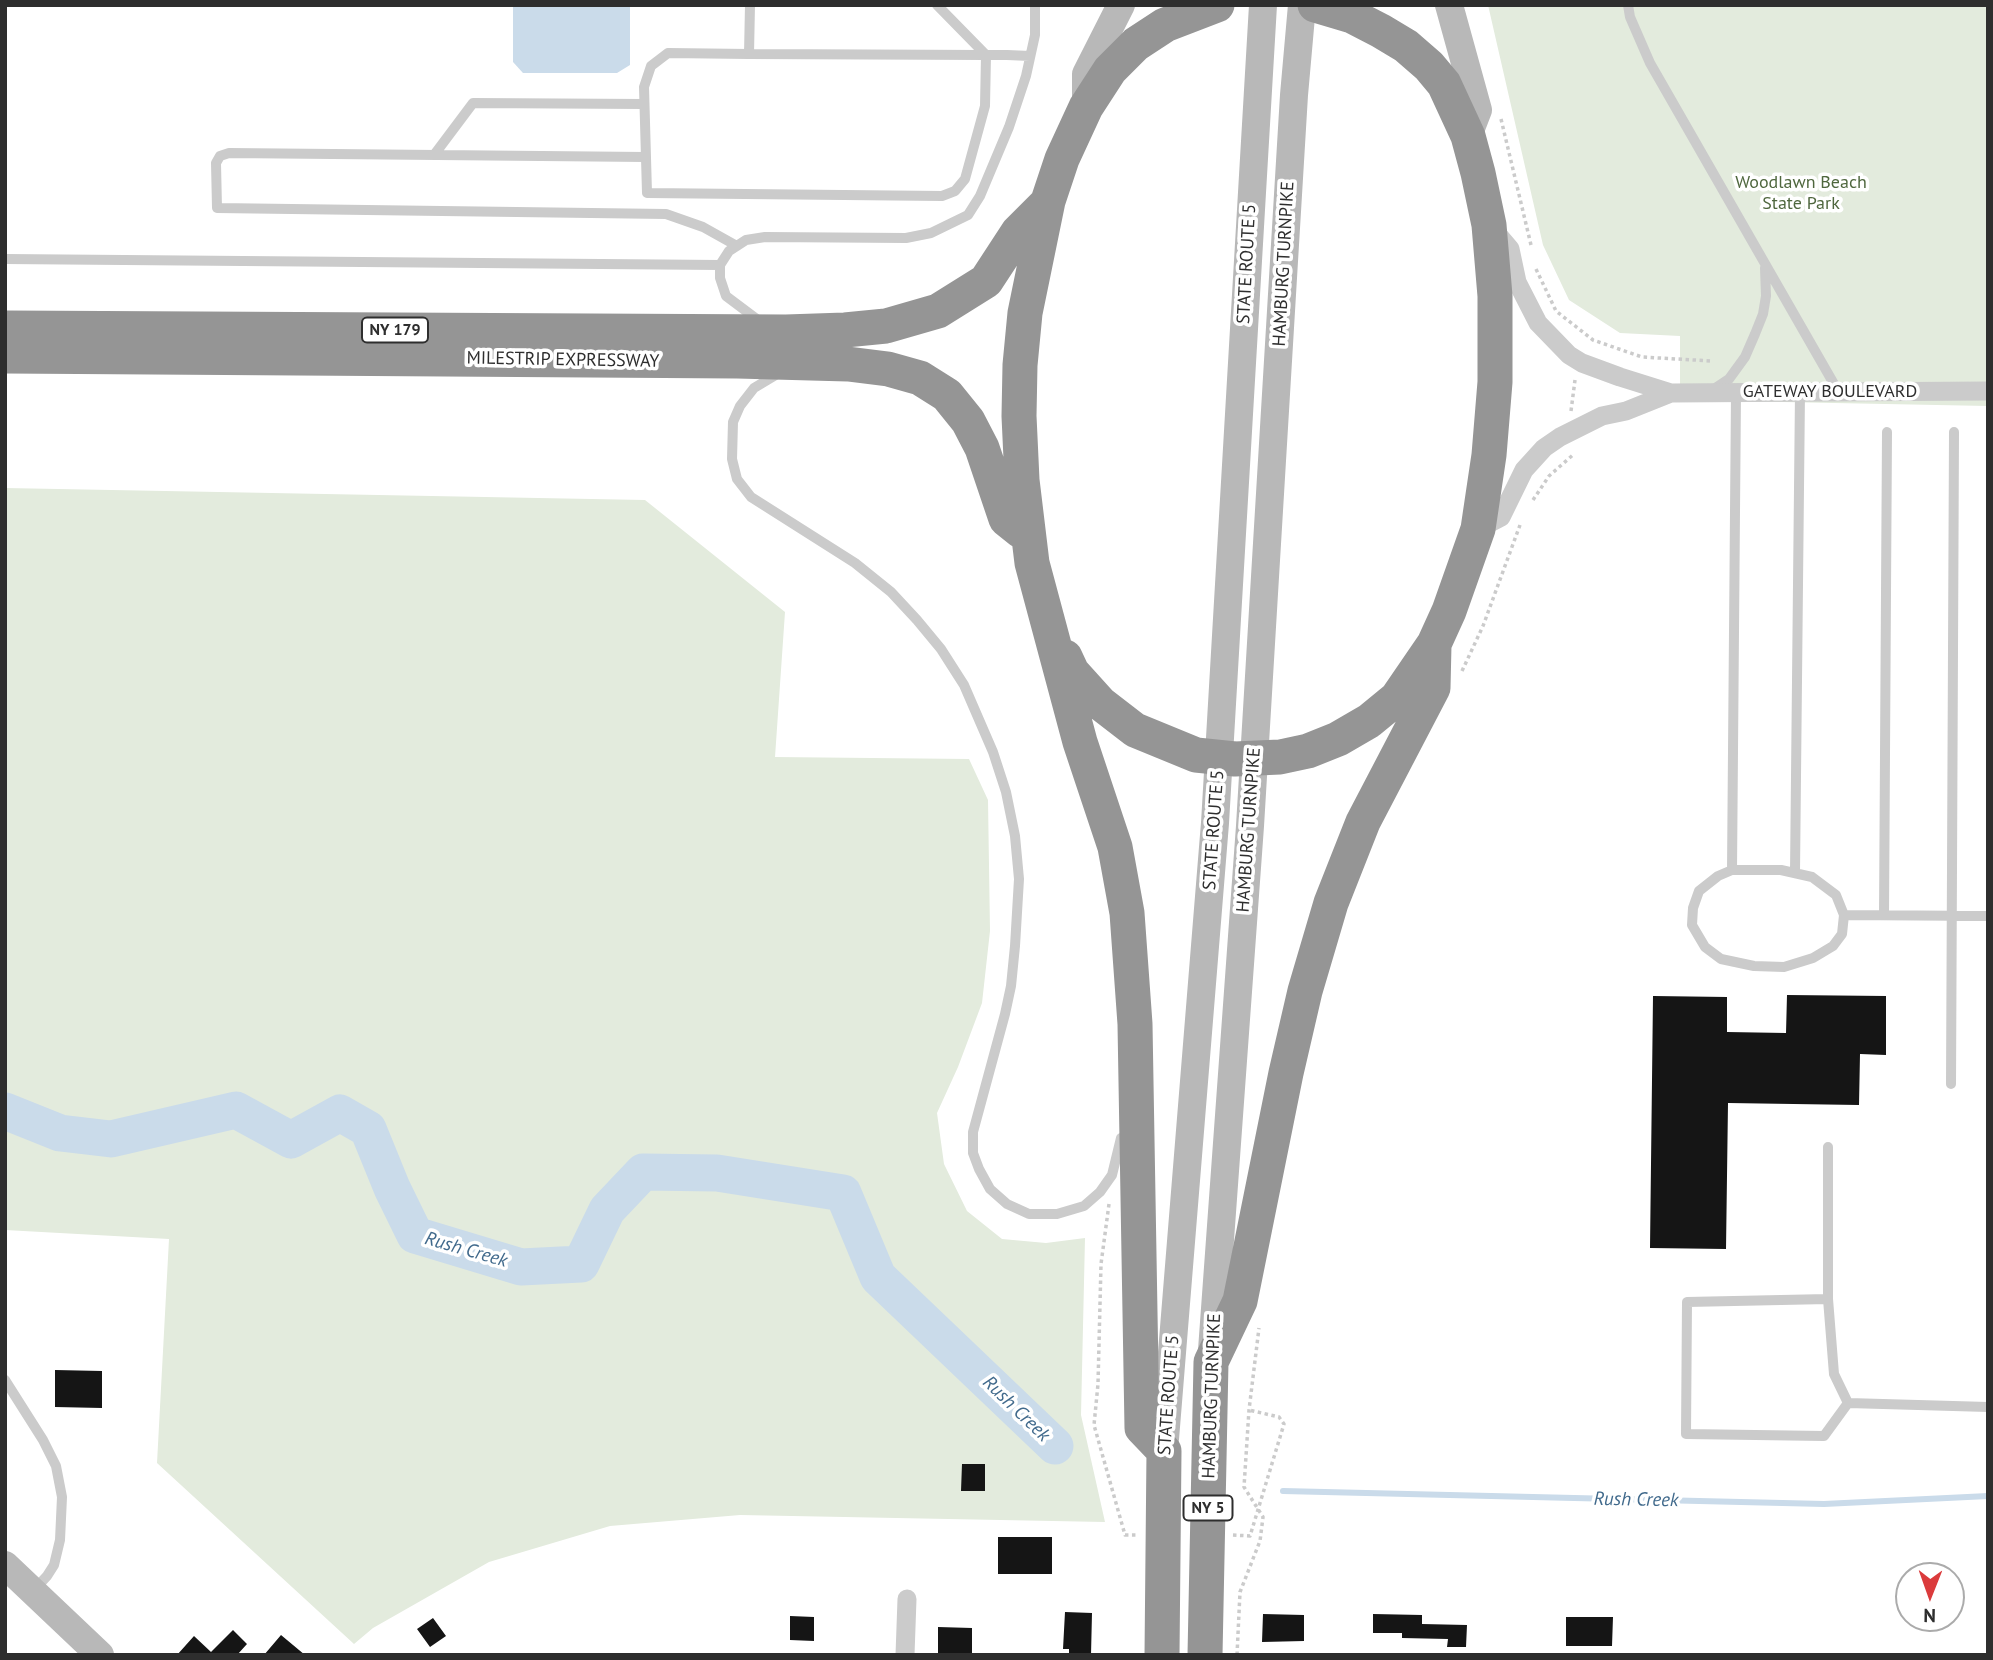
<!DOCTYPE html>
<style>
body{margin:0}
#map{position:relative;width:1993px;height:1660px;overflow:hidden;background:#fff;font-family:"PT Sans",sans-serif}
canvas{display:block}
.frame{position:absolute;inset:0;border:7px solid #2e2e2e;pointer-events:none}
.north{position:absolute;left:1895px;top:1562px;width:70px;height:70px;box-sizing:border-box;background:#fff;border:2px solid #ababab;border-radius:50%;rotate:181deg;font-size:19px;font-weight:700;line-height:28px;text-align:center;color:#2e2e2e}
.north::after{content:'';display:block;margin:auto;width:24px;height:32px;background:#db3b3c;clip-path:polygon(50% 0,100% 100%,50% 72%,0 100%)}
</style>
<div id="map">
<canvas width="1993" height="1660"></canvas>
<div class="frame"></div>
<div class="north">N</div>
</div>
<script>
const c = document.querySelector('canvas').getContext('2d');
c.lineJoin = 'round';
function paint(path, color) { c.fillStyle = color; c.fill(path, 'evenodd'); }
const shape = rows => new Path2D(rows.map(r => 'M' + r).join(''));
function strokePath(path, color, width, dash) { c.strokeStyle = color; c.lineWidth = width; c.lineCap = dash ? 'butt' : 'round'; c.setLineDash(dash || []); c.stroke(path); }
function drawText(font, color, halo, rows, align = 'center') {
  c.font = font + ' "PT Sans",sans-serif'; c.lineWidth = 7; c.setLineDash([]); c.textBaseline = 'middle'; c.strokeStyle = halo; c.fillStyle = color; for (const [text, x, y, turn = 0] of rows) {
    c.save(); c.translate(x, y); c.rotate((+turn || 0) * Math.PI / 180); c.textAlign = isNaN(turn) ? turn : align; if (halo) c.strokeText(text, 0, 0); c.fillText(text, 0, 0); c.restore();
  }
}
paint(shape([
 [1488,5,1988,5,1988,406,1680,400,1680,336,1620,333,1569,300,1543,245],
 [5,488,645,500,785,612,775,757,969,759,988,800,990,931,982,1003,958,1067,937,1113,944,1164,967,1211,1002,1239,1046,1243,1085,1238,1081,1415,1105,1522,740,1515,610,1526,489,1562,373,1628,354,1644,157,1463,169,1239,5,1230]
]), '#e3ebdd');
paint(shape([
 [513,5,630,5,630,65,617,73,523,73,513,62]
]), '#cadbea');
strokePath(shape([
 [1283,1491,1824,1504,1988,1496]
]), '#cadbea', 6);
strokePath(shape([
 [5,1111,60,1133,111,1139,236,1110,291,1140,340,1113,368,1129,392,1188,415,1235,521,1267,581,1264,607,1210,643,1172,717,1173,843,1193,878,1277,1055,1446]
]), '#cadbea', 37);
paint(shape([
 [1787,995,1886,996,1886,1055,1860,1054,1859,1105,1728,1103,1726,1249,1650,1248,1653,996,1727,997,1727,1032,1786,1033],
 [55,1370,102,1371,102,1408,55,1407],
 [962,1464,985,1464,985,1491,961,1491],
 [998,1537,1052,1537,1052,1574,998,1574],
 [1065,1612,1092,1613,1091,1655,1069,1655,1069,1649,1063,1649],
 [1263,1614,1304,1615,1304,1641,1262,1642],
 [1373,1614,1422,1615,1422,1624,1467,1625,1466,1647,1447,1647,1448,1639,1402,1638,1402,1633,1373,1633],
 [790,1616,814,1617,814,1641,790,1640],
 [1566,1617,1613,1617,1612,1646,1566,1646],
 [433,1618,446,1636,430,1647,417,1629],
 [938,1627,972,1628,972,1655,938,1655],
 [233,1630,247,1644,237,1655,177,1655,194,1636,211,1652],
 [281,1635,305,1655,264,1655]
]), '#151515');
strokePath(shape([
 [1501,119,1531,245],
 [1536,269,1556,311,1593,340,1642,357,1712,361],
 [1571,411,1575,380],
 [1533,500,1549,476,1574,454],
 [1462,671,1483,626,1520,525],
 [1109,1204,1101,1264,1098,1384,1094,1425,1125,1535,1138,1535],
 [1233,1535,1250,1536,1284,1424,1279,1417,1249,1410],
 [1237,1655,1240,1592,1260,1541,1263,1517,1244,1487,1249,1410,1259,1328]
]), '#cbcbcb', 3.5, [3.5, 3.5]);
strokePath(shape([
 [937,5,986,55,985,106,965,179,955,191,942,196,647,193,644,87,651,66,668,53,749,54,986,55,1007,55,1030,56],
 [1628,5,1630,17,1650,63,1838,391],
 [749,54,750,5],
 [434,155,473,103,644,104],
 [645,157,229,153,220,156,216,163,217,208,666,214,703,227,737,246],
 [5,259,720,265],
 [758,320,726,296,720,278,720,265,729,251,746,240,765,237,906,238,931,233,968,215,980,196,1009,127,1026,76,1035,35,1035,5],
 [779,373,754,388,740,406,733,422,732,459,737,479,751,497,855,563,891,592,917,620,941,649,964,685,993,752,1006,792,1015,836,1019,879,1015,946,1011,986,1005,1014,973,1132,973,1153,979,1169,990,1189,1007,1204,1029,1214,1057,1214,1084,1206,1100,1192,1112,1175,1121,1138],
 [1714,389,1729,379,1745,357,1755,334,1763,314,1766,296,1765,268],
 [1732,870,1781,870,1812,877,1836,895,1844,915,1842,934,1833,946,1813,958,1784,967,1754,966,1721,959,1705,947,1692,925,1693,908,1699,891,1718,876,1732,870,1736,392],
 [1795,872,1800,392],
 [1844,915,1988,916],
 [1884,915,1887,432],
 [1951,1084,1954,432],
 [1828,1147,1828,1299,1687,1302,1686,1434,1824,1436,1848,1403,1988,1407],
 [1828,1299,1834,1374,1848,1403],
 [5,1380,43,1440,56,1466,62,1497,60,1540,54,1565,47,1576,33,1591]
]), '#cbcbcb', 10);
strokePath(shape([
 [1493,229,1510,249,1517,282,1538,323,1569,355,1582,363,1620,377,1671,393,1988,391],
 [1478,529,1501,517,1524,470,1544,448,1560,437,1602,416,1626,411,1671,393],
 [905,1655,907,1599]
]), '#cbcbcb', 19);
strokePath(shape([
 [1449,5,1478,110,1468,136],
 [1086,107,1086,74,1121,5],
 [1212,1350,1250,826,1294,95,1302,5],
 [1164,1451,1215,823,1263,5],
 [5,1565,100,1655]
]), '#b8b8b8', 28);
strokePath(shape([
 [5,328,786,332,845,330,886,326,938,311,986,281,1018,232,1046,204],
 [5,356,737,361,848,364,888,369,920,378,947,395,968,421,982,448,1006,519,1021,531],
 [1065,657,1072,672,1100,703,1135,730,1196,755,1235,759,1280,757,1308,751,1338,739,1369,721,1397,698,1434,644,1449,611,1478,529,1489,455,1495,382,1495,296,1489,225,1478,173,1468,136,1444,84,1429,66,1406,46,1381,31,1352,16,1315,5],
 [1162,1655,1164,1451,1142,1428,1135,1024,1127,913,1115,847,1080,742,1032,563,1022,480,1019,416,1020,365,1025,313,1048,201,1062,159,1086,107,1110,70,1136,44,1165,25,1217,5],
 [1205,1655,1211,1362,1240,1301,1286,1073,1305,991,1331,903,1363,822,1433,688,1434,645]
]), '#959595', 35);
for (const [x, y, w] of [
 [395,330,66],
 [1208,1508,49]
]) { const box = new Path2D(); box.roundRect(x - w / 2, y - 12.5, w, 25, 5); c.fillStyle = '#fff'; c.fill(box); strokePath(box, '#2e2e2e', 2); }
drawText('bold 16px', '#2e2e2e', null, [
 ["NY 179",395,330],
 ["NY 5",1208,1508]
]);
drawText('18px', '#4f673e', '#fff', [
 ["Woodlawn Beach",1801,183],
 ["State Park",1801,204]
]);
drawText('18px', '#2e2e2e', '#fff', [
 ["STATE ROUTE 5",1247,264,-87],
 ["HAMBURG TURNPIKE",1284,264,-87],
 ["MILESTRIP EXPRESSWAY",563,360,1],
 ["GATEWAY BOULEVARD",1830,392],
 ["STATE ROUTE 5",1214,830,-86],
 ["HAMBURG TURNPIKE",1249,830,-86],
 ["STATE ROUTE 5",1169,1395,-86],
 ["HAMBURG TURNPIKE",1212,1396,-88]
]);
drawText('italic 19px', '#416a8c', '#fff', [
 ["Rush Creek",466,1250,16],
 ["Rush Creek",1016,1409,44],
 ["Rush Creek",1636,1500,1]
]);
</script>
